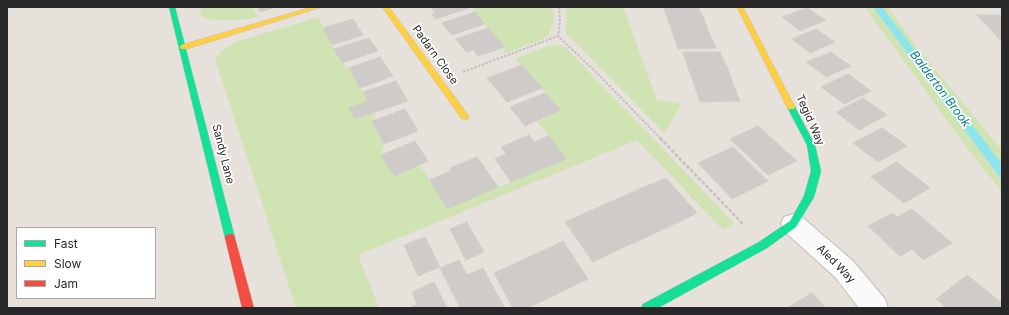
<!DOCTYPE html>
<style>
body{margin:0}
#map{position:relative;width:1009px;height:315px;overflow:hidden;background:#e7e1dc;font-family:Inter,sans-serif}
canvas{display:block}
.frame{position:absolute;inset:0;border:8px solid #282828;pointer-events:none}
.legend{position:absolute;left:16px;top:227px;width:140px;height:72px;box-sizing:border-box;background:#fff;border:1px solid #a9a9a9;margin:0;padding:5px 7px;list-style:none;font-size:12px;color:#282828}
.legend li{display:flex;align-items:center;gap:8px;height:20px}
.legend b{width:20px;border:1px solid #a9a9a9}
</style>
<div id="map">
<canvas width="1009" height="315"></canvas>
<div class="frame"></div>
<ul class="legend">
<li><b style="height:5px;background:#16e098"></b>Fast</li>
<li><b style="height:5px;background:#ffcf43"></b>Slow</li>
<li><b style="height:5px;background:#f24e42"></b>Jam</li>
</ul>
</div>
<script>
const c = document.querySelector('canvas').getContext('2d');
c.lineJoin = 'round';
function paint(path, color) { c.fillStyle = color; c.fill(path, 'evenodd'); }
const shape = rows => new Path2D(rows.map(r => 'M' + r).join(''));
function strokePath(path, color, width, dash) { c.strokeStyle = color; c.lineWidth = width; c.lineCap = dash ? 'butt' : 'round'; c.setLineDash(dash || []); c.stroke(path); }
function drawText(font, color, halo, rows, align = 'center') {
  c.font = font + ' Inter,sans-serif'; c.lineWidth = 3.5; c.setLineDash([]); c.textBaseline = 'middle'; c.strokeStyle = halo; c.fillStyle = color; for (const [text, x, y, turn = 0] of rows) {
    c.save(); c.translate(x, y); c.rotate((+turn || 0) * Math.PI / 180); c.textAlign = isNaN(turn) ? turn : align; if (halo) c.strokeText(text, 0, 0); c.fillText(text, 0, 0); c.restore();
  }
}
paint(shape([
 [199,7,253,7,258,17,240,20,214,20,202,17],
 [472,7,551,7,554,14,553,24,549,34,543,39,503,54,505,47,475,12],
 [566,7,623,7,657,100,682,104,664,133,566,33],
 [865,7,873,7,1002,180,1002,192,964,144],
 [882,7,888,7,915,45,1002,150,1002,164],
 [319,17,323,28,334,49,342,63,349,68,368,101,349,108,355,119,374,113,372,121,384,144,381,155,394,176,419,165,430,180,498,187,567,159,537,121,561,110,515,59,548,46,559,45,566,48,735,224,723,230,637,140,358,255,379,308,296,308,215,59,222,51,235,42]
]), '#d0e3b3');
paint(shape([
 [873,7,882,7,1002,164,1002,180]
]), '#8ce5ed');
const building = shape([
 [258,7,276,7,260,12,258,7],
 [431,7,472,7,435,19,432,14,436,13,431,7],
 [663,7,698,7,704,19,668,20,663,7],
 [807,8,826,20,800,31,782,17,807,8],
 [475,12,485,24,452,35,442,23,475,12],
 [977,15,1002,15,1002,31,992,31,977,15],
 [353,19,363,35,332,45,323,28,353,19],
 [704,19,709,33,673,34,668,20,704,19],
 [488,28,505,47,478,56,473,50,466,52,456,39,488,28],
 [816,29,835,42,810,53,792,39,816,29],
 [992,31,1002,31,1002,42,992,31],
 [709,33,716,48,678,49,673,34,709,33],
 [369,38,378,51,342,63,334,49,369,38],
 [683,52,720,52,727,67,688,68,683,52],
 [831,52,851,66,826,77,806,62,831,52],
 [380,57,393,76,360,88,349,68,380,57],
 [522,65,542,88,507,102,487,78,522,65],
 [727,67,733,84,694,84,688,68,727,67],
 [848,74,871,91,844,104,821,87,848,74],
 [396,81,408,101,355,119,349,108,368,101,363,92,396,81],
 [694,84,733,84,740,101,700,102,694,84],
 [545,93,561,110,525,126,510,107,545,93],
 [863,98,887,115,859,130,836,112,863,98],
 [405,109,418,131,384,144,372,121,405,109],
 [758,126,797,161,768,175,730,139,758,126],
 [882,128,907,146,878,162,853,143,882,128],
 [529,135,534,142,549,136,567,159,511,182,495,159,506,154,501,147,529,135],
 [415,141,428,161,394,176,381,155,415,141],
 [733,147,768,181,732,199,698,163,733,147],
 [477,157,498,187,447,209,430,180,451,171,450,168,477,157],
 [897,162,930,188,904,203,871,177,897,162],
 [666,178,697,213,672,225,642,188,666,178],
 [642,188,672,225,647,237,617,199,642,188],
 [617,199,647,237,620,249,592,210,617,199],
 [912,209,952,243,923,260,912,249,900,256,868,226,893,213,897,217,912,209],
 [592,210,620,249,593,262,565,222,592,210],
 [467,222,484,252,466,260,450,229,467,222],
 [425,237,440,267,418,276,404,245,425,237],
 [563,241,588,279,553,296,529,257,563,241],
 [529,257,553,296,527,308,513,308,494,273,529,257],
 [459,260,467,275,483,268,504,307,460,308,440,268,459,260],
 [967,275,1002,303,1002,308,947,308,936,299,967,275],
 [434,282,447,308,409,308,417,304,412,292,434,282],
 [812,293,826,308,787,308,812,293]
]);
paint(building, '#cfcbc8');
strokePath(building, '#d2cdc8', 1);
const street = shape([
 [793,214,802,217,853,261,885,299,888,308,859,308,835,277,784,231,781,224,784,217,793,214]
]);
const fast = shape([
 [169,7,175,7,235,238,234,241,230,242,226,241,225,238,169,7],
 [791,104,794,105,815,145,821,171,814,197,796,227,767,248,658,308,641,308,643,304,759,242,790,221,804,196,811,171,807,145,787,107,791,104]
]);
const slow = shape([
 [312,7,322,7,187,49,181,49,180,47,181,45,312,7],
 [382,7,389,7,468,115,469,117,468,119,462,119,382,7],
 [737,7,743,7,795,107,794,109,788,109,737,7]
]);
const jam = shape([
 [230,234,234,235,235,238,254,308,242,308,225,238,226,235,230,234]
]);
strokePath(street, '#c0bfbe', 2);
strokePath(fast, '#c0bfbe', 1);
strokePath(slow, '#c0bfbe', 1);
strokePath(jam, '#c0bfbe', 1);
strokePath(shape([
 [559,7,560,21,558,36,599,75,661,139],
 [463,72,558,36]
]), '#c3c2c1', 2, [2.5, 1.5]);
strokePath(shape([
 [660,138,743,224]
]), '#c3c2c1', 2.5, [3.5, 2]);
paint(street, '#fbfafa');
paint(fast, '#16e098');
paint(slow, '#ffcf43');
paint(jam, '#f24e42');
drawText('11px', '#282828', '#fff', [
 ["Padarn Close",435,55,54],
 ["Tegid Way",810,120,66],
 ["Sandy Lane",223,154,76],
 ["Aled Way",836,264,45]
]);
drawText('italic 12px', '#087d95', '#fff', [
 ["Balderton Brook",940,89,53]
]);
</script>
